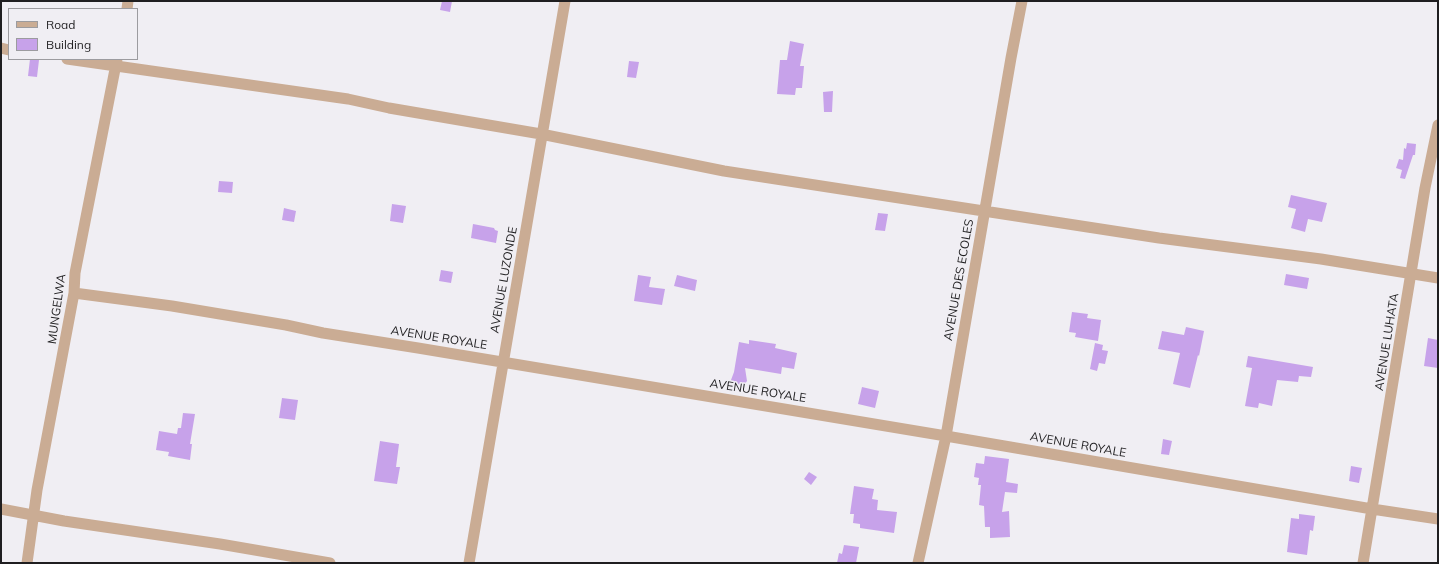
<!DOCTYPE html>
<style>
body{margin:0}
#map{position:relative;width:1439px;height:564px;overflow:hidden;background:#f0eef3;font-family:Mulish,sans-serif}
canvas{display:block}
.frame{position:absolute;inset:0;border:2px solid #1f1e20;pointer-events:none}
.legend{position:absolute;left:8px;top:8px;width:130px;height:52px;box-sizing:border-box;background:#f0eef3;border:1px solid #9c9b9f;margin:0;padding:5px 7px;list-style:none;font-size:12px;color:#1f1e20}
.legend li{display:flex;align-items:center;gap:8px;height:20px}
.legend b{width:20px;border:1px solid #9c9b9f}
</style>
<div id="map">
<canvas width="1439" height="564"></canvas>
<div class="frame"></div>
<ul class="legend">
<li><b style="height:5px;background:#caac94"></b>Road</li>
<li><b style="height:11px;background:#c7a2ea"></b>Building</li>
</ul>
</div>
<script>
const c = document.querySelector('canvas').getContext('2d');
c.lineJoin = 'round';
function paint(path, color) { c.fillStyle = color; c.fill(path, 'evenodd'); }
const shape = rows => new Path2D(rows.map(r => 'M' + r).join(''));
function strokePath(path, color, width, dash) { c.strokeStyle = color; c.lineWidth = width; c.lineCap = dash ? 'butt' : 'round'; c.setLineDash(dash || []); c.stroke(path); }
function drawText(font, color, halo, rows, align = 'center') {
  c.font = font + ' Mulish,sans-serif'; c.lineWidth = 3; c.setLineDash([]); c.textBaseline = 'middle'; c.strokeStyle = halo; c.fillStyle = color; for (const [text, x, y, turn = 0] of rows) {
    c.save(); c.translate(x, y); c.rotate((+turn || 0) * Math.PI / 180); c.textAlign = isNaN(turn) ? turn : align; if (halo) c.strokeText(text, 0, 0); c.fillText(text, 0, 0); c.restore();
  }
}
paint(shape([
 [442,1,452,1,450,12,440,10],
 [790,41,804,44,800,66,804,66,802,88,796,88,795,95,777,94,780,60,787,60],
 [30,59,39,60,37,77,28,76],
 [629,61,639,62,636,78,627,77],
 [833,91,832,112,824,112,823,92],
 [1407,143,1416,144,1415,155,1413,155,1405,179,1400,178,1402,170,1396,168,1399,159,1403,160,1404,148,1406,149],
 [219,181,233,182,232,193,218,192],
 [1291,195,1327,203,1322,222,1308,219,1305,232,1291,228,1296,209,1288,207],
 [392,204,406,206,403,223,390,221],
 [284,208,296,211,294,222,282,220],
 [878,213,888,214,885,231,875,230],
 [473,224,494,228,495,230,498,231,496,243,471,238],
 [441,270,453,272,451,283,439,281],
 [1286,274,1309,278,1307,289,1284,285],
 [638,275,651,277,649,287,665,289,662,305,634,301],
 [677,275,697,280,695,291,674,286],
 [1072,312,1088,314,1087,318,1101,320,1098,341,1075,337,1076,333,1069,332],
 [1186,327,1204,331,1199,356,1198,355,1190,388,1173,384,1180,353,1158,349,1162,331,1184,335],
 [1428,338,1438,340,1438,368,1424,366],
 [749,340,776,344,775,348,797,353,794,369,782,367,781,374,745,368,747,381,744,385,732,384,731,380,734,372,739,342,749,344],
 [1095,343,1103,345,1102,350,1108,351,1105,364,1099,363,1097,371,1090,369],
 [1248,356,1313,367,1311,377,1299,376,1298,382,1277,380,1272,406,1259,403,1258,408,1245,406,1252,368,1246,367],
 [862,387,879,391,875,408,858,404],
 [282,398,298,400,295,420,279,418],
 [183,413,195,414,190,444,192,444,190,460,168,456,169,452,156,450,159,431,177,434,178,428,181,428],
 [1163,439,1172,441,1169,455,1161,454],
 [380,441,399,444,396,467,400,467,397,484,374,481],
 [985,456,1009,459,1006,482,1018,484,1017,493,1005,492,1002,512,1009,511,1010,537,990,538,990,527,985,527,984,506,979,505,981,485,978,485,979,478,974,477,976,463,984,464],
 [1351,466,1362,468,1359,483,1349,481],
 [809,472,817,477,811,485,804,479],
 [854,486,874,489,872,499,878,500,877,510,897,512,894,533,860,528,860,524,853,523,854,514,850,514],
 [1299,514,1315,516,1313,531,1310,530,1307,555,1287,552,1291,518,1299,519],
 [844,545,859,547,856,563,837,563,839,553,842,554]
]), '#c7a2ea');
strokePath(shape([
 [127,9,128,1],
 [1,48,9,50],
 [67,59,348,99,389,108,541,134,724,171,1159,238,1321,259,1438,278],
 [74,293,172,306,286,325,323,333,418,348,946,436,1372,509,1438,519],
 [1,509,64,521,220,544,330,563],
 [27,563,37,490,74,293,75,273,117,59],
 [469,563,565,1],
 [918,563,946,436,1011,58,1022,1],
 [1363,563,1425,188,1438,125]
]), '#caac94', 11);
drawText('12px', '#1f1e20', '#f0eef3', [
 ["AVENUE LUZONDE",504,280,-80],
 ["AVENUE DES ECOLES",959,280,-80],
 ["MUNGELWA",57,309,-82],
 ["AVENUE ROYALE",439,338,9],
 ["AVENUE LUHATA",1387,342,-81],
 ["AVENUE ROYALE",758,391,9],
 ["AVENUE ROYALE",1078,445,10]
]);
</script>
